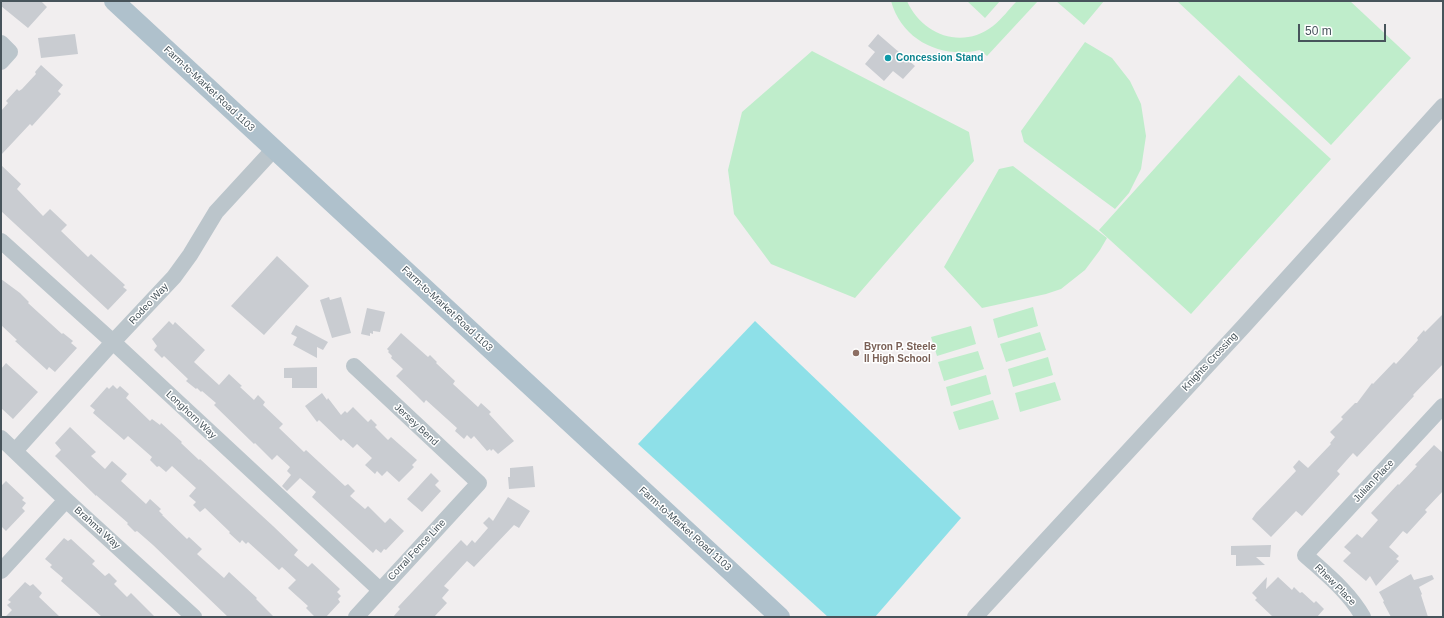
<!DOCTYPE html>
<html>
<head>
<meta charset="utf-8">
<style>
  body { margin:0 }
  #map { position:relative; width:1444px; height:618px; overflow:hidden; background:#f1eeef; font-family:Helvetica,sans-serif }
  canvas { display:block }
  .frame { position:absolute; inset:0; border:2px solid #47545b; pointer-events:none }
  .scale { position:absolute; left:1298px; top:24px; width:88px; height:18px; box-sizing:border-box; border:2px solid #47545b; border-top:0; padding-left:5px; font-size:12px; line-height:14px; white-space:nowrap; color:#47545b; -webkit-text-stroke:3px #fff; paint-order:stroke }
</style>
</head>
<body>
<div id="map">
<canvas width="1444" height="618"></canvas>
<div class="frame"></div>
<div class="scale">50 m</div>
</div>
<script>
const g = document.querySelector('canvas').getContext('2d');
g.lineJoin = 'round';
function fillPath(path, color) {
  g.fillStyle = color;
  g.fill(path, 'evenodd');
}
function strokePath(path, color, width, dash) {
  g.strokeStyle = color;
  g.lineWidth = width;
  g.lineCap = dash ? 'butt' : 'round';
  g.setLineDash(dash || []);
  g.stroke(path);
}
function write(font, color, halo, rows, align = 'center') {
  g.font = font + ' Helvetica,sans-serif';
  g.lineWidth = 3;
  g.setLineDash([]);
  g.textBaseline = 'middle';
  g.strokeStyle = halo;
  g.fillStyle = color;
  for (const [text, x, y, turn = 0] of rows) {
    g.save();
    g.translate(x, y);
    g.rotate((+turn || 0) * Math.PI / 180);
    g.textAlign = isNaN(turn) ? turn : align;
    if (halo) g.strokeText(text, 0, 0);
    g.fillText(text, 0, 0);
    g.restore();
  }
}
const green = new Path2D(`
  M891,1H907C922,35 962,50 993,26C1002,19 1009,9 1017,1H1038L987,56L980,50C942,59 902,41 891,1Z
  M967,1H1000L985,18Z
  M1056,1H1104L1084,25Z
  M1177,1H1350L1411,58L1331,145Z
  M1085,42L1112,58L1130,81L1141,104L1146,136L1141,169L1129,193L1115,209L1024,142L1021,131Z
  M812,51L969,132L974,161L855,298L771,264L734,214L728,170L742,112Z
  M1239,75L1331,159L1191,314L1099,230Z
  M1013,166L1107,238L1100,250L1085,270L1061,289L1046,294L982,308L944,267L999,169Z
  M1033,307L1038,326L998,338L993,319Z
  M971,326L976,344L937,356L931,337Z
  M1040,332L1046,350L1006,362L1000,344Z
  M978,351L984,369L944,381L938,362Z
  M1048,357L1053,375L1013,387L1008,369Z
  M986,375L991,394L951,406L946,387Z
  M1055,382L1061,400L1020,412L1015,393Z
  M993,400L999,419L959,430L953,412Z`);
const water = new Path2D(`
  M755,321L961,518L875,617H828L638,444Z`);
const building = new Path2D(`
  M1,1H41L47,7L28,28L1,6Z
  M75,34L78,54L41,58L38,38Z
  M878,34L915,66L903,79L893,71L884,81L865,64L875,52L868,46Z
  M41,65L63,85L58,91L61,94L32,126L30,124L1,155V111L8,103L6,101L17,89L19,91L22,89L36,74L35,72Z
  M1,165L21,184L17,189L43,216L50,209L67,225L61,231L88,257L91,254L125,285L123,287L127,290L108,310L1,211Z
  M277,256L309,286L264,335L231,306Z
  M1,279L20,293L29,302L28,303L62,334L63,333L73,341L71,343L77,348L55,372L49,367L47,370L15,341L17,340L1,325Z
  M329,297L330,300L341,297L351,333L332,338L320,300Z
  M367,308L385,312L380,332L373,331V334L370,333V336L361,334Z
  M1443,314V364L1413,395L1414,396L1357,457L1353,453L1337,471L1340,474L1302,516L1296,511L1271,537L1252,519L1256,513L1296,471L1293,467L1299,460L1308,468L1331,444L1330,443L1335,437L1330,432L1343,419L1341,417L1355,403H1357L1372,383L1373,384L1394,362L1396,364L1418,340L1417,338L1424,330L1425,332Z
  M169,321L173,325L175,322L205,350L194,362L219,385L229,374L242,386L240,387L254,400L258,395L265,402L263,405L283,424L279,428L304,452L306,450L345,486L348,484L355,491L350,496L365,509L368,506L385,523L390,518L404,531L386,550L384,549L381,553L376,549L373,553L312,497L316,492L300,478L287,491L282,486L291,475L287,471L290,467L277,455L272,460L255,443L254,444L214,405L216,403L202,391L201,392L197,388L196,389L186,381L188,379L164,356L162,358L154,350L157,346L152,339Z
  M296,325L328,342L323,350L317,347V358L293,345L297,337L291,334Z
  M401,333L428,357L430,355L437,362L436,363L455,381L453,384L478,407L481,403L491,412L489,414L514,441L498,454L493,449L491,451L490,449L487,451L474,436L471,439L467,435L464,439L455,431L457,428L426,400L424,403L416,395L396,376L403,369L391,358L392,356L388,352L389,351L387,349Z
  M6,363L38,392L13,419L1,408V369Z
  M317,367V388H292V378H284V368Z
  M113,385L117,389L120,386L129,394L126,398L150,421L152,419L160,425L161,423L182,442L181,443L199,460L200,459L273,526L298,550L294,555L308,567L312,563L340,589L337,592L341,596L338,599L340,602L326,617H315L306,608L308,606L288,588L296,580L282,567L279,570L248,542L246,544L242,540L240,543L229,533L230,532L205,508L200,512L193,505L196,502L189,496L196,488L172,466L166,472L159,466L157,467L150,460L152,457L128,436L124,440L93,413L95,410L90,406L107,387L109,389Z
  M322,393L327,400L328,398L341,415L345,411L347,413L353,407L368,422L371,419L377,425L375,427L388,440L391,437L417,460L412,465L414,467L399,482L387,471L382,476L377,471L375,474L365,465L372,458L357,444L353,448L343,439L341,441L319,420L317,422L305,406Z
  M70,427L96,452L91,456L105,469L112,461L127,474L121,481L146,504L150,499L161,509L159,511L163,515H162L187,539L189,537L202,549L197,554L224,578L229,572L257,598L256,599L274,617H228L153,545L137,531L135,532L127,524L128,523L96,495V496L55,456L61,450L55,443Z
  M1434,445L1443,453V491L1425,510L1427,512L1407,534L1403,531L1389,547L1399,556L1396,559L1399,561L1376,586L1370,576L1366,581L1343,561L1351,553L1344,547L1357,534L1362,538L1378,520L1371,513L1398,484L1399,485L1417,466L1415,465Z
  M533,466L535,487L509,489L508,477H510V468Z
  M431,473L439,481L435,485L441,491L422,512L407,499Z
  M6,481L24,498L22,500L26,503L22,508L25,511L6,531L1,526V486Z
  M508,497L530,511L519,528L514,525L474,567L467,561L444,586L449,590L442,598L447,603L434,617H393L400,609L398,607L461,540L467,546L472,540L475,543L488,528L483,523L489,517L493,521Z
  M64,538L68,541L71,539L95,561L92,564L105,576L109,573L117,581L114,584L127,597L131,593L155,617H102L61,581L63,578L50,567L52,565L45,559Z
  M1271,545L1270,557H1256L1265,565L1236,566V555H1231V546Z
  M1411,574L1414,580L1432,575L1434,579L1419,587L1422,594L1421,595L1428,617H1391L1383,602L1384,601L1379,592Z
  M1267,577L1266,589L1278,577L1292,590L1294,587L1300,593L1302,592L1314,603L1316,601L1324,609L1317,617H1273L1255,600L1257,598L1252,593Z
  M25,582L30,586L33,584L42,593L39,597L60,617H5L12,610L7,605L11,602L8,600Z`);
const minor = new Path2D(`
  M1,43L10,52L1,62
  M1,241L113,342L380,590
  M354,366L479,483L356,617
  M1,438L66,500L194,617
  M15,451L113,342L174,277L190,255L216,212L274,149
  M1,571L66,500
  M975,617L1243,327L1443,106
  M1363,617C1349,592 1326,574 1305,555L1443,406`);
const major = new Path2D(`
  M114,1L780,617`);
const markers = [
  [888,58,4,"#0f9aa8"],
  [856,353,4,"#8d6e63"]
];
const cultureNames = [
  ["Concession Stand",896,58]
];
const streetNames = [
  ["Farm-to-Market Road 1103",209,89,43],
  ["Rodeo Way",149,304,-47],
  ["Farm-to-Market Road 1103",447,309,43],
  ["Knights Crossing",1210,362,-47],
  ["Longhorn Way",191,415,43],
  ["Jersey Bend",416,425,43],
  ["Julian Place",1374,481,-47],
  ["Brahma Way",97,528,42],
  ["Farm-to-Market Road 1103",685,529,42],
  ["Corral Fence Line",417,550,-47],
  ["Rhew Place",1335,585,45]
];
const educationNames = [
  ["Byron P. Steele",864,347],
  ["II High School",864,359]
];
fillPath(green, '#bfedcb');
fillPath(water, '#8ee0e8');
fillPath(building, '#c9ccd1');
strokePath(minor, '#bbc5cb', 16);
strokePath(major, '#afc1cc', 20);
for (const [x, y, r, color] of markers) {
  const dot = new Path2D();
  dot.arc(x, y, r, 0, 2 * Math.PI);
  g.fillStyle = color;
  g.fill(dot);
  strokePath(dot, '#fff', 1.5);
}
write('bold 10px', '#0d838f', '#fff', cultureNames, 'left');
write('10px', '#47545b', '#fff', streetNames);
write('bold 10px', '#785e54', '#fff', educationNames, 'left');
</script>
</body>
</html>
